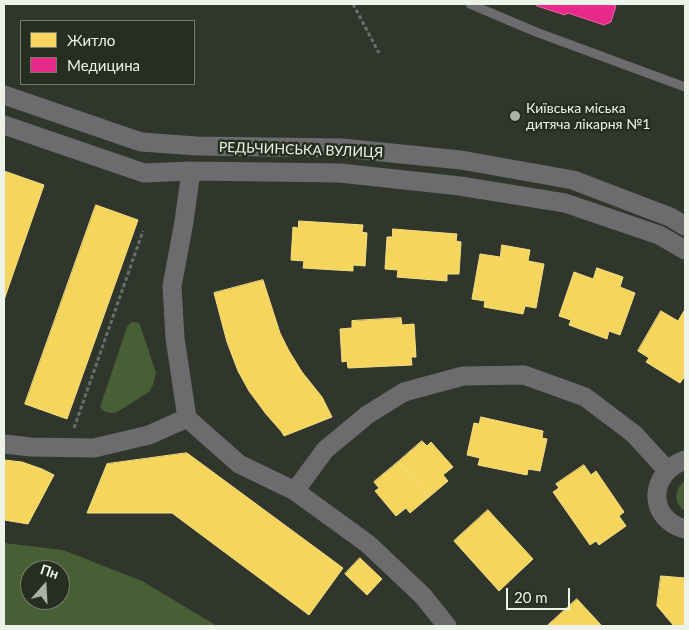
<!DOCTYPE html>
<html>
<head>
<meta charset="utf-8">
<style>
  body { margin:0 }
  #map { position:relative; width:689px; height:630px; overflow:hidden; background:#31362c; font-family:Lato,sans-serif }
  canvas { display:block }
  .frame { position:absolute; inset:0; border:5px solid #edf3e8; pointer-events:none }
  .legend { position:absolute; left:20px; top:20px; width:175px; height:65px; box-sizing:border-box; background:#262f1f; border:1px solid #767d6f; margin:0; padding:6px 9px; list-style:none; font-size:15px; color:#edf3e8 }
  .legend li { display:flex; align-items:center; gap:10px; height:25px }
  .legend b { width:25px; border:1px solid #767d6f }
  .north { position:absolute; left:20px; top:560px; width:50px; height:50px; box-sizing:border-box; background:#262f1f; border:1px solid #767d6f; border-radius:50%; rotate:19deg; font-size:14px; font-weight:700; line-height:20px; text-align:center; color:#edf3e8 }
  .north::after { content:''; display:block; margin:auto; width:18px; height:22px; background:#abb1a6; clip-path:polygon(50% 0,100% 100%,50% 72%,0 100%) }
  .scale { position:absolute; left:506px; top:588px; width:64px; height:22px; box-sizing:border-box; border:2px solid #edf3e8; border-top:0; padding-left:6px; font-size:15px; line-height:18px; white-space:nowrap; color:#edf3e8; -webkit-text-stroke:4px #262f1f; paint-order:stroke }
</style>
</head>
<body>
<div id="map">
<canvas width="689" height="630"></canvas>
<div class="frame"></div>
<ul class="legend">
<li><b style="height:14px;background:#f6d55c"></b>Житло</li>
<li><b style="height:14px;background:#e7298a"></b>Медицина</li>
</ul>
<div class="north">Пн</div>
<div class="scale">20 m</div>
</div>
<script>
const g = document.querySelector('canvas').getContext('2d');
g.lineJoin = 'round';
function fillPath(path, color) {
  g.fillStyle = color;
  g.fill(path, 'evenodd');
}
function strokePath(path, color, width, dash) {
  g.strokeStyle = color;
  g.lineWidth = width;
  g.lineCap = dash ? 'butt' : 'round';
  g.setLineDash(dash || []);
  g.stroke(path);
}
function write(font, color, halo, rows, align = 'center') {
  g.font = font + ' Lato,sans-serif';
  g.lineWidth = 5;
  g.setLineDash([]);
  g.textBaseline = 'middle';
  g.strokeStyle = halo;
  g.fillStyle = color;
  for (const [text, x, y, turn = 0] of rows) {
    g.save();
    g.translate(x, y);
    g.rotate((+turn || 0) * Math.PI / 180);
    g.textAlign = isNaN(turn) ? turn : align;
    if (halo) g.strokeText(text, 0, 0);
    g.fillText(text, 0, 0);
    g.restore();
  }
}
const green = new Path2D(`
  M132,322L139,323L141,328L156,373L153,385L149,392L117,412L110,413L104,411L100,407L127,327Z
  M685,481V511C673,503 674,489 685,481Z
  M4,543L63,550L142,581L217,626H4ZM30,570H60V600H30Z`);
const homes = new Path2D(`
  M4,171L44,185L4,300Z
  M96,205L138,220L67,419L25,404Z
  M299,221L363,225L362,232L367,233L365,266L353,265V271L303,268L304,261L291,260L293,227L298,228Z
  M393,229L457,234L456,241L461,242L459,274H447V281L397,277L398,270L385,269L387,237H392Z
  M502,245L530,250L528,261L544,264L536,308L525,306L523,314L484,307L485,301L472,299L480,254L500,257Z
  M597,268L623,277L620,287L635,293L620,335L609,331L607,339L569,325L571,320L559,316L574,272L593,279Z
  M263,280L280,333L289,351L302,372L322,397L332,417L284,436L281,431L266,414L249,391L238,371L227,342L214,293Z
  M661,311L678,321L684,311L685,312V376L680,383L646,362L649,358L638,351Z
  M401,318L402,325L414,324L416,357H411L412,365L348,368L347,361L342,362L340,329L352,328V321Z
  M481,417L543,431L542,438L547,439L540,471L528,469L527,475L478,465L480,458L467,455L474,423L479,424Z
  M422,441L427,446L431,442L453,467L443,475L448,481L429,497L398,462Z
  M187,453L343,568L309,615L172,513H87L107,464Z
  M4,460L22,462L42,469L54,475L28,524L4,520Z
  M398,462L429,497L410,513L406,508L396,516L375,491L379,488L374,482Z
  M584,465L591,475L596,471L624,512L619,516L626,526L599,545L596,541L590,545L553,492L559,488L556,484Z
  M488,510L533,559L499,591L454,541Z
  M360,558L382,579L367,595L345,574Z
  M661,576L685,578V626H674L657,606Z
  M577,599L602,626H547Z`);
const health = new Path2D(`
  M538,4H613L612,5L616,6L611,22L604,25L568,13L565,15L537,6Z`);
const path = new Path2D(`
  M353,4L379,53
  M74,428L143,231`);
const service = new Path2D(`
  M470,4L536,32L685,87`);
const minor = new Path2D(`
  M4,95L141,142L197,146L342,148L461,160L573,180L670,217L685,226
  M4,125L144,173L191,171L340,173L460,186L565,203L659,235L685,250
  M191,171L184,222L172,286L175,338L187,418L239,464L295,491L368,544L423,596L447,626
  M4,444L31,447L94,448L149,435L187,418
  M685,460C648,473 647,519 685,529
  M295,491L325,450L367,415L404,392L463,376L524,375L585,397L634,434L667,470`);
const markers = [
  [515,116,6,"#abb1a6"]
];
const poiNames = [
  ["Київська міська",526,108],
  ["дитяча лікарня №1",526,124]
];
const streetNames = [
  ["РЕДЬЧИНСЬКА ВУЛИЦЯ",301,150,2]
];
fillPath(green, '#485f36');
fillPath(homes, '#f6d55c');
strokePath(homes, '#f3de86', 1);
fillPath(health, '#e7298a');
strokePath(health, '#e966a6', 1);
strokePath(path, '#6b6d6a', 3, [4, 2.5]);
strokePath(service, '#6c6c6e', 9);
strokePath(minor, '#6c6c6e', 19);
for (const [x, y, r, color] of markers) {
  const dot = new Path2D();
  dot.arc(x, y, r, 0, 2 * Math.PI);
  g.fillStyle = color;
  g.fill(dot);
  strokePath(dot, '#262f1f', 2);
}
write('14px', '#edf3e8', '#262f1f', poiNames, 'left');
write('14px', '#edf3e8', '#262f1f', streetNames);
</script>
</body>
</html>
